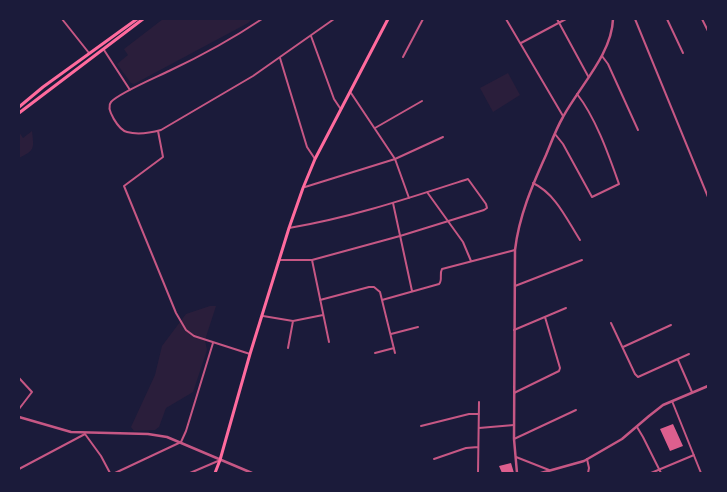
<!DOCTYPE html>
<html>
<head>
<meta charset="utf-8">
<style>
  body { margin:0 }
  #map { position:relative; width:727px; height:492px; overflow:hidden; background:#1b1b3a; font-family:Lora,serif }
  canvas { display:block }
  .frame { position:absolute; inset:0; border:20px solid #1b1b3a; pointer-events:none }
</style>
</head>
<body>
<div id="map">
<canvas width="727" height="492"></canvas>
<div class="frame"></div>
</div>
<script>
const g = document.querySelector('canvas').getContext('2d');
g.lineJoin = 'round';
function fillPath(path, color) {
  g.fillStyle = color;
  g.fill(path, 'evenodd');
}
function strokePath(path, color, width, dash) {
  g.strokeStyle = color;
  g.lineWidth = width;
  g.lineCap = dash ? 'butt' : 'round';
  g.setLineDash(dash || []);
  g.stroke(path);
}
const green = new Path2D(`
  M163,19H252L248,23L134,84L131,83L117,64L128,55L124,49Z
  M508,73L520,95L493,112L480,88Z
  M32,131C34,149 35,150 19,158V132L23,138Z
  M210,306H216L205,340L207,350L193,392L166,408L159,427L155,430L134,431L131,427L155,375L162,346L186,314Z`);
const building = new Path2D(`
  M673,424L683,446L670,451L660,429Z
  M511,463L514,473H502L499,466Z`);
const minor = new Path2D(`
  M25,19H32
  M62,19L89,53
  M262,19C232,39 201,56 169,71C157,77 119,93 111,102C105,109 119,130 127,132C138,135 150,133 161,130L253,76L334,19
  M506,19L563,116
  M557,19L588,76
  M635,19L708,197
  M667,19L683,53
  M702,19L708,31
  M311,36L334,99L340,108
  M521,43L566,19
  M104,50L130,90
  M602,56L608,64L638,130
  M403,57L423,19
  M280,58L307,147L315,159
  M351,93L395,159L409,198
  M375,128L422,101
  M158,131L163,157L124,186L176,313L186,330L194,336L250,354
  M555,134L563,144L592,197L619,184C609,156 596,118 577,94
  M533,183C556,194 567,220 580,240
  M305,187L395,159L443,137
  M427,192L463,242L471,261
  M393,203L412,291
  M279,260H312L400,236L484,210L487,208L486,204L468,179C409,198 350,218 289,228
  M312,260L329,342
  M515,286L582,260
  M320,300L369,287H374L380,292L395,353
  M382,300L439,284C443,280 439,274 442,269L515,250
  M263,316L293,321L323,315
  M611,323L635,374L638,377L689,354
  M514,330L566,308
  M391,334L418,327
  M623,347L671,325
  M288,348L293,321
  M375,353L394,348
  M678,360L692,392
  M19,378L32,392L19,409
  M514,393L559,371L560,368L545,317
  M672,401L701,473
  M421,426L469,414H479
  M637,427L643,437L661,473
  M479,428L514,425
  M514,439L576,410
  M516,457L549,470
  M434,459L466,448L478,447
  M587,459L589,468L588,473
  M19,469L85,434L101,456L110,473
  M115,473L181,442L186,431L213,343
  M190,473L218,461
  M478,473L479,402
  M651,473L694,455`);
const tertiary = new Path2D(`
  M19,417L71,432L148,434L167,437L252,473
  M517,473L514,439L515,250C519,216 532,186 546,155C551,143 556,129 563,117C579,87 612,54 613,19
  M541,473L584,461L622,439L649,416L663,405L708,386`);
const secondary = new Path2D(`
  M19,107L43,87L137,19
  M19,113L143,19
  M215,473L220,460L250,354L289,228L303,188L315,159L388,19`);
fillPath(green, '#2a1e3b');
fillPath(building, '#dd5f8e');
strokePath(minor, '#c65784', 2);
strokePath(tertiary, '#c65784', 2.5);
strokePath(secondary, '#ff6b9d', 3);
</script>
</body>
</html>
